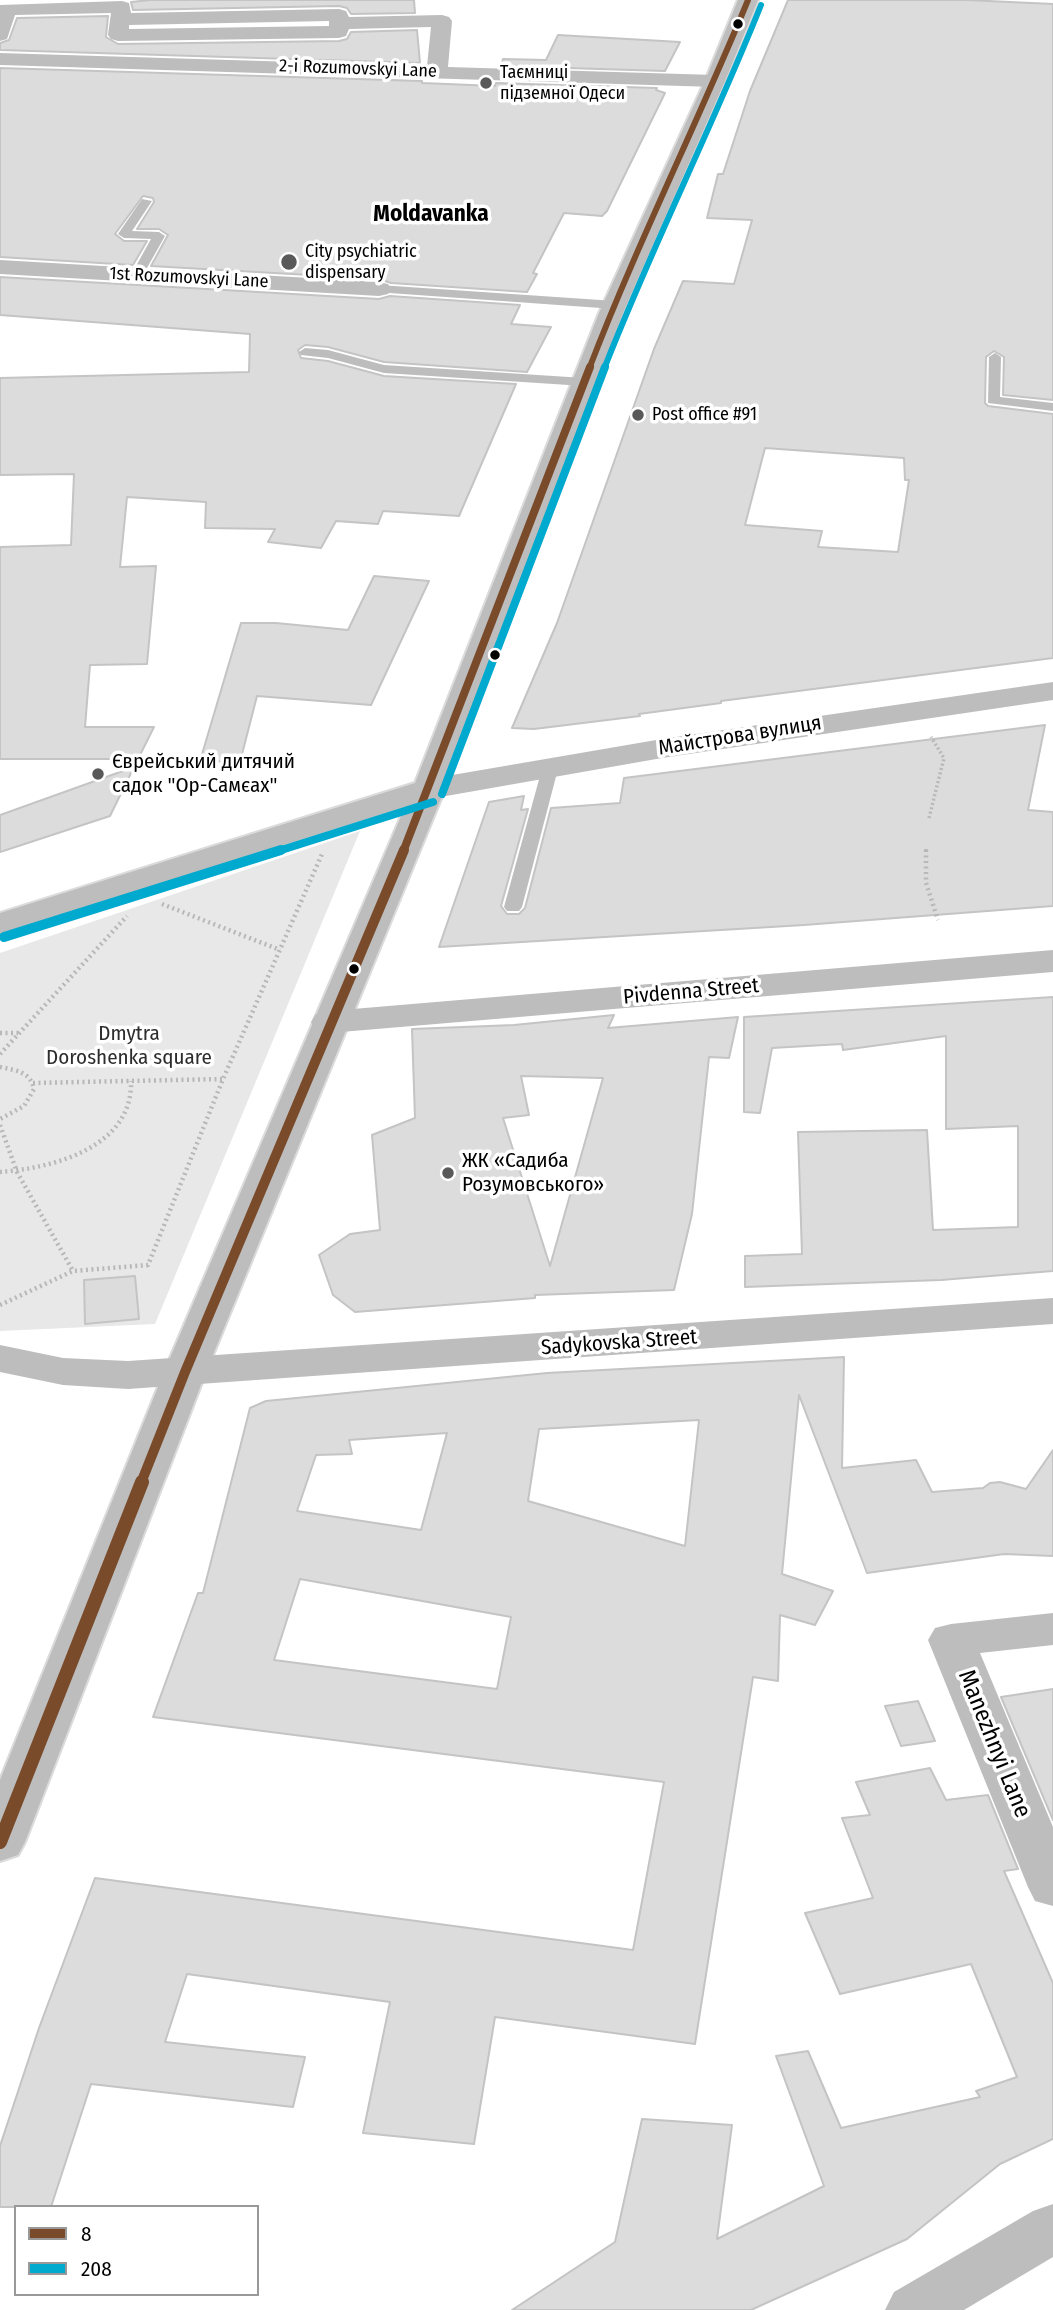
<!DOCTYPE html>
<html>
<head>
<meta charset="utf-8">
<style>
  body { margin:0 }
  #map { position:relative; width:1053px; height:2310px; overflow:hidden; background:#fff; font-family:"Fira Sans Condensed",sans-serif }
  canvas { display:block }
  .legend { position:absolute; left:14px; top:2205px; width:245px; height:91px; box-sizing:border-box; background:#fff; border:2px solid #999; margin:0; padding:9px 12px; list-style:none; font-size:21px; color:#000 }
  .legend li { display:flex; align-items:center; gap:14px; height:35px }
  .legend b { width:35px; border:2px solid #999 }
</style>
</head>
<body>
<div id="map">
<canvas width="1053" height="2310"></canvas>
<ul class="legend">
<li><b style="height:9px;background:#7a4b2a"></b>8</li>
<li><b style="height:9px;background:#00a9ce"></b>208</li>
</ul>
</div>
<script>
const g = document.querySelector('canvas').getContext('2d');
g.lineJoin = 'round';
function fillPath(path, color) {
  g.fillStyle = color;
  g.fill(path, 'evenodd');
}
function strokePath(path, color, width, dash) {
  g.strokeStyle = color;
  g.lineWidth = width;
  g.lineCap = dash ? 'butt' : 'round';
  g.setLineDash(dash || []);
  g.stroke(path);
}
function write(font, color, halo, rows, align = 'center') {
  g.font = font + ' "Fira Sans Condensed",sans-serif';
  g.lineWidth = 7;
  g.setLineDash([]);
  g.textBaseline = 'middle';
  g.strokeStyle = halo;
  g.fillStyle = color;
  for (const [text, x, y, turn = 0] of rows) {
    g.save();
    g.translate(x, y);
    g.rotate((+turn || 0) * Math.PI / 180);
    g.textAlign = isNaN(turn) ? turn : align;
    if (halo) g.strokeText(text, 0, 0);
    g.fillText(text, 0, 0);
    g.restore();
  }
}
const green = new Path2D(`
  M360,831L155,1324L0,1331V953Z`);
const building = new Path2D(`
  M150,0H414L415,13L351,14L347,8L339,6L133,10L131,2Z
  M788,0H967L1053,4V400L1003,395L1004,357L994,351L986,357L985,403L988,406L1053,414V658L721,701V703L639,714L640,716L534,729L512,728L557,623L654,349L683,281L734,284L752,220L707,218L718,174H723L750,91ZM765,448L904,458L905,480H909L898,552L818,547L822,531L745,525Z
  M108,16L106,37L118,44L339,41L347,39L351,32L417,30L420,63L0,50V43L9,40L17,18Z
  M558,35L680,42L665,71L501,66L503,59L546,60Z
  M0,68L422,81V83L495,86L496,83L657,88L656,90L665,93L607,211L602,216L564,213L533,273L537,274L527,292L391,283L379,279L151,266L168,235L159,229H137L154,202L153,198L143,196L115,234L124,241H147L133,265L0,257Z
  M0,277L379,299L390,296L520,305L511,324L551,327L527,372L384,362L328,347L305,345L298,350L301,358L328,361L384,376L516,384L459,516L383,511L378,524L336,521L321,548L268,542L275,529L205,528L206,502L127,497L120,567L156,566L147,664L90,665L85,727H154L139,757L141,759H0V547L71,545L74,474L0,475V378L249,372L250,334L0,315Z
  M374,576L429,581L371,705L257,696L240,762L200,761L241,623H276L348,630Z
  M1045,725L1028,810L1053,812V906L804,925L439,947L489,802L524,796L521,810L528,809L501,906L507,914H519L525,908L551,808L620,803L624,778Z
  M134,767L110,816L0,852V815Z
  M1053,997V1271L941,1280L745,1287V1256L802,1254L798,1132L927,1130L933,1230L1018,1227V1126L946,1129V1036L843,1050L842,1044L772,1048L760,1113L744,1112V1017Z
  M614,1015L608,1028L738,1017L729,1058L709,1057L692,1214L674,1290L535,1295V1298L355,1312L333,1295L319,1255L350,1234L380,1230L372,1135L415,1118L412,1029L514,1025ZM521,1076L603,1078L550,1266L503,1118L529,1115Z
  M135,1276L139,1319L85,1324L84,1280Z
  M844,1357L842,1468L916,1460L932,1492L983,1488L990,1483L1000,1482L1026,1489L1053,1450V1556L1004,1554L867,1573L799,1395L782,1574L833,1591L815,1625L780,1615L778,1681L753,1677L695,2044L495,2017L474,2144L363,2133L390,2002L187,1974L165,2042L305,2057L293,2107L91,2084L51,2207H0V2146L39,2028L95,1878L633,1950L664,1782L153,1717L198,1593H203L250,1408L266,1401L547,1373ZM699,1420L685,1546L528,1501L539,1429ZM447,1433L421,1530L297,1511L316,1455L352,1454L349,1440ZM300,1579L511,1617L497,1689L274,1660Z
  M1053,1689V1820L1001,1697Z
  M918,1701L935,1741L901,1746L885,1706Z
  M930,1768L946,1800L988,1795L1018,1869L1004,1871L1053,1983V2139L1000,2164L907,2239L751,2310H512L615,2242L642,2119L732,2125L717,2239L824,2186L776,2056L808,2051L841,2128L980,2097L976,2091L1017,2077L971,1964L840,1994L805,1913L873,1898L842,1818L870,1815L856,1782Z`);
const pathFar1 = new Path2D(`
  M929,818L944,758L931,737
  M926,849V852`);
const path = new Path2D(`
  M926,850V883L938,920
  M162,904L280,950
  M0,1033H18
  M0,1054L127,916
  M0,1067C15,1070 31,1072 34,1089L24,1106L0,1119
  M33,1083L223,1079
  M0,1125L17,1172L73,1271
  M0,1172C54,1168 133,1147 131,1081
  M0,1305L73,1271L148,1265L223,1079L322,854`);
const service = new Path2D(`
  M142,199L152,201L132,231L159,232L165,236L143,275L137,279L131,275L151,239L124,238L118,234Z
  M379,285L615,301L621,305L615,309L375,292V286Z
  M305,348L328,350L384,365L584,378L590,382L584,386L384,373L328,358L301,355L299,352Z
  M995,353L1001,357L1000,397L1053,403V411L988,403L989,357Z
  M551,760L559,765L522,907L519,911H507L504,907L543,765Z`);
const minor = new Path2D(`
  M122,1L129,3L131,13L339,9L346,11L349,17L442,15L449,17L452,21L448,67L715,75L722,77L725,81L722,85L715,87L0,65V53L427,66L431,27L349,29L346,36L339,38L118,41L111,39L108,35L111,13L15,15L7,39L0,41V5ZM329,21V26L129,29V25Z
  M0,260L379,282L388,284L391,289L388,294L379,296L0,274Z
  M1053,682V700L662,758L429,799L418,796L413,789L418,782L429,779L662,739Z
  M1053,950V972L329,1033L316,1030L311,1022L316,1014L329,1011Z
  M1053,1298V1324L128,1389L63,1385L0,1372V1345L63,1358L128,1361Z
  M1053,1613V1645L980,1653L1053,1827V1906L1035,1901L1028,1887L928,1640L935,1628L951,1624Z
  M1053,2204V2257L964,2310H885L894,2292L1033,2211Z`);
const primary = new Path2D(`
  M738,0H758L725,81L623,313L445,789L206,1372L25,1842L18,1855L0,1861V1780L164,1372L405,807L0,934V913L415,783L599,313L705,81Z`);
const bus1Far3 = new Path2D(`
  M589,369C637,244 697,124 748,0`);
const bus1Far2 = new Path2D(`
  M403,852L590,367`);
const bus1Far1 = new Path2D(`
  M141,1483L185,1372L404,850`);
const bus1 = new Path2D(`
  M0,1842L142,1482`);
const bus2Far2 = new Path2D(`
  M604,369C652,246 712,128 761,5`);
const bus2Far1 = new Path2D(`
  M442,794L605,367
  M275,852L433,802`);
const bus2 = new Path2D(`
  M4,937L281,850`);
const markers = [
  [738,24,6,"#000"],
  [486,83,7,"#595959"],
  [289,262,9,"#595959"],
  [638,415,7,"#595959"],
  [495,655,6,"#000"],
  [98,774,7,"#595959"],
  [354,969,6,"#000"],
  [448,1173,7,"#595959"]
];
const farStreetnames = [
  ["2-i Rozumovskyi Lane",358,69,2],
  ["1st Rozumovskyi Lane",189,278,3]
];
const farPoinames = [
  ["Таємниці",500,73],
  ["підземної Одеси",500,94],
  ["City psychiatric",305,252],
  ["dispensary",305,273],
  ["Post office #91",652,415]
];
const streetNames = [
  ["Майстрова вулиця",740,736,-9],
  ["Pivdenna Street",691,992,-5],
  ["Sadykovska Street",619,1343,-4]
];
const poiNames = [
  ["Єврейський дитячий",112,762],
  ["садок \"Ор-Самєах\"",112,786],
  ["ЖК «Садиба",462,1161],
  ["Розумовського»",462,1185]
];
const parkNames = [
  ["Dmytra",129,1034],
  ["Doroshenka square",129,1058]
];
const farDistrictnames = [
  ["Moldavanka",431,215]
];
const nearStreetnames = [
  ["Manezhnyi Lane",994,1744,68]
];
fillPath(green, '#e8e8e8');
fillPath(building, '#dcdcdc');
strokePath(building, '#c4c4c4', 2);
strokePath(primary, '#dbdbdb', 4);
strokePath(pathFar1, '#b8b8b8', 3.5, [2, 2.5]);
strokePath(path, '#b8b8b8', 4.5, [2, 3.5]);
fillPath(service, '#bdbdbd');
fillPath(minor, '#bdbdbd');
fillPath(primary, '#bdbdbd');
strokePath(bus1Far3, '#7a4b2a', 6);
strokePath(bus1Far2, '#7a4b2a', 8);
strokePath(bus1Far1, '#7a4b2a', 10);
strokePath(bus1, '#7a4b2a', 14);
strokePath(bus2Far2, '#00a9ce', 6);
strokePath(bus2Far1, '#00a9ce', 8);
strokePath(bus2, '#00a9ce', 10);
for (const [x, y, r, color] of markers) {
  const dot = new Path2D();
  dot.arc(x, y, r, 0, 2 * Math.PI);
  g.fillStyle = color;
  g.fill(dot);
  strokePath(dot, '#fff', 2.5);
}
write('18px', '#000', '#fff', farStreetnames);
write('18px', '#000', '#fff', farPoinames, 'left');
write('21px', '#000', '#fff', streetNames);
write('21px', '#000', '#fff', poiNames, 'left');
write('21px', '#2d2d2d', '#fff', parkNames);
write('bold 23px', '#000', '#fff', farDistrictnames);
write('24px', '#000', '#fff', nearStreetnames);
</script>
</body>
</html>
